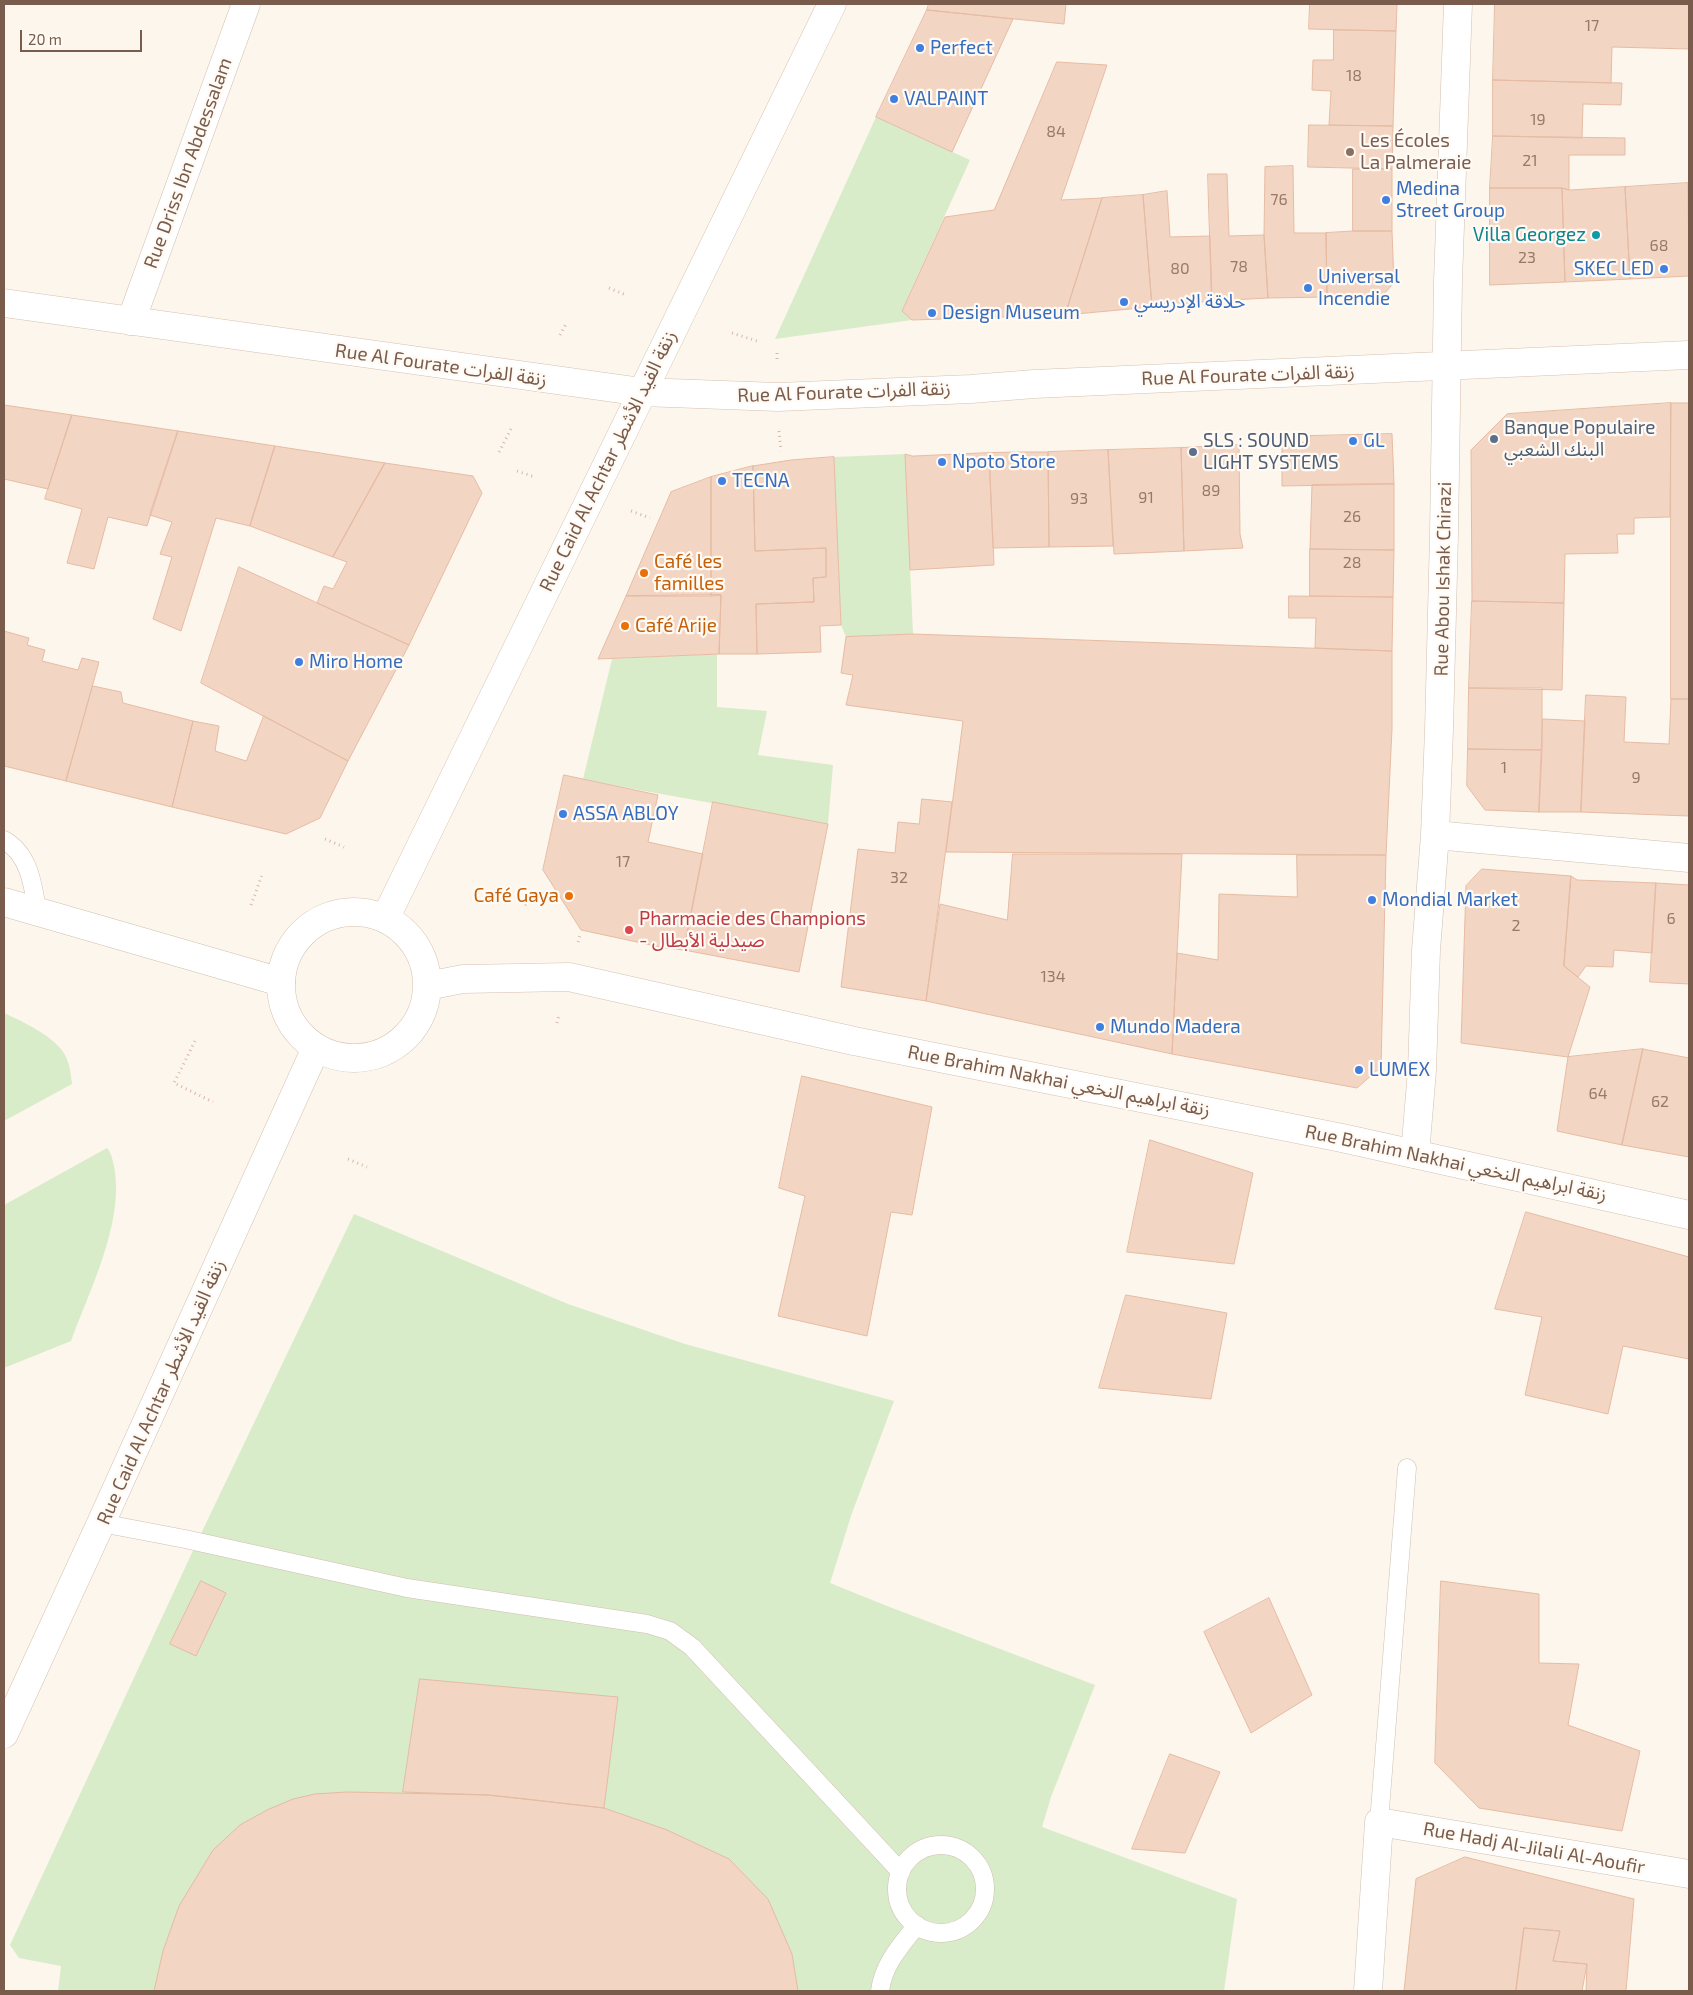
<!DOCTYPE html>
<html>
<head>
<meta charset="utf-8">
<style>
  body { margin:0 }
  #map { position:relative; width:1693px; height:1995px; overflow:hidden; background:#fdf6ec; font-family:"Exo 2",sans-serif }
  canvas { display:block }
  .frame { position:absolute; inset:0; border:5px solid #7a5c4d; pointer-events:none }
  .scale { position:absolute; left:20px; top:30px; width:122px; height:22px; box-sizing:border-box; border:2px solid #7a5c4d; border-top:0; padding-left:6px; font-size:15px; line-height:18px; white-space:nowrap; color:#7a5c4d; -webkit-text-stroke:4px #fffaf3; paint-order:stroke }
</style>
</head>
<body>
<div id="map">
<canvas width="1693" height="1995"></canvas>
<div class="frame"></div>
<div class="scale">20 m</div>
</div>
<script>
const g = document.querySelector('canvas').getContext('2d');
g.lineJoin = 'round';
function fillPath(path, color) {
  g.fillStyle = color;
  g.fill(path, 'evenodd');
}
function strokePath(path, color, width, dash) {
  g.strokeStyle = color;
  g.lineWidth = width;
  g.lineCap = dash ? 'butt' : 'round';
  g.setLineDash(dash || []);
  g.stroke(path);
}
function write(font, color, halo, rows, align = 'center') {
  g.font = font + ' "Exo 2","Noto Sans Arabic",sans-serif';
  g.lineWidth = 4.5;
  g.setLineDash([]);
  g.textBaseline = 'middle';
  g.strokeStyle = halo;
  g.fillStyle = color;
  for (const [text, x, y, turn = 0] of rows) {
    g.save();
    g.translate(x, y);
    g.rotate((+turn || 0) * Math.PI / 180);
    g.textAlign = isNaN(turn) ? turn : align;
    if (halo) g.strokeText(text, 0, 0);
    g.fillText(text, 0, 0);
    g.restore();
  }
}
const green = new Path2D(`
  M876,117L970,160L902,310L912,320L775,339Z
  M905,454L913,634L846,637L841,625L834,457Z
  M717,654V707L767,711L758,755L833,765L828,824C747,808 665,796 583,779L612,659Z
  M4,1013C22,1021 58,1038 66,1057C70,1065 71,1076 72,1084L4,1121Z
  M107,1148C112,1154 112,1159 114,1166C125,1221 90,1289 71,1341L4,1368V1205Z
  M354,1214L568,1304L685,1344L894,1401L852,1513L830,1583L887,1606L1095,1685L1051,1797L1042,1827L1237,1899L1224,1991H58L61,1966L19,1958L10,1945L197,1542Z`);
const building = new Path2D(`
  M929,4H1066L1064,24L927,10Z
  M1310,4H1397L1396,31L1309,29Z
  M1495,4H1689V49L1612,47L1611,83L1493,80Z
  M927,10L1013,19L952,152L876,117Z
  M1334,30L1396,31L1393,126L1329,125L1331,91L1312,90L1313,60H1333Z
  M1057,62L1107,65L1061,200L1102,198L1065,315L912,320L902,311L945,217L994,210Z
  M1493,80L1622,83L1621,105L1583,104L1582,138L1493,136Z
  M1309,125L1393,126L1392,169L1308,167Z
  M1493,136L1625,138V155H1569V190L1562,188H1490Z
  M1293,166L1294,233H1326L1327,297L1268,298L1264,235L1265,167Z
  M1353,169H1392V231H1353Z
  M1208,174H1227L1229,236L1264,235L1268,298L1212,301Z
  M1688,183L1689,276L1630,279L1625,187Z
  M1625,187L1630,279L1565,282L1562,188L1569,190Z
  M1490,188H1562L1565,282L1490,285Z
  M1167,191L1170,237L1210,236L1212,301L1152,307L1143,195Z
  M1143,195L1152,307L1065,315L1102,198Z
  M1353,231H1392L1394,283L1382,296L1327,297L1326,233Z
  M1671,403L1670,517L1634,518V534H1617L1618,553L1565,554L1564,603L1472,601L1471,450L1507,414Z
  M1671,403H1689V699H1671Z
  M4,405L72,415L48,489L4,479Z
  M72,415L178,431L147,526L108,517L94,569L67,563L82,509L45,499Z
  M178,431L275,446L250,526L216,518L181,631L153,619L172,557L160,554L172,522L150,515Z
  M1392,434L1394,484L1282,486V443L1310,442V436Z
  M1239,445L1240,534L1243,548L1184,551L1181,448Z
  M275,446L385,463L333,557L250,526Z
  M1181,448L1184,551L1114,554L1108,450Z
  M1108,450L1113,546L1049,547L1048,452Z
  M1021,452H1048L1049,547L993,548L989,453Z
  M989,453L994,565L910,570L905,454L912,456Z
  M834,457L841,625L820,626L821,652L757,654L756,604L814,602L813,578L826,577V548L755,551L753,466L791,460Z
  M385,463L473,476L482,493L409,645L317,603L324,586L333,589L347,562L333,557Z
  M753,466L755,551L826,548V577L813,578L814,602L756,604L757,654H719L721,595L711,596V477Z
  M711,477V596H626L671,492Z
  M1394,484V550L1310,549L1312,485Z
  M1310,549L1394,550L1393,597L1310,596Z
  M239,567L409,645L348,761L201,683Z
  M721,595L719,654L598,659L626,596Z
  M1289,596L1393,597L1392,651L1315,648L1316,618H1289Z
  M1472,601L1564,603L1562,690L1469,688Z
  M4,631L29,638L27,645L45,650L42,661L78,670L82,658L99,662L66,781L4,766Z
  M913,634L1392,651V729L1386,855L946,852L963,721L846,705L853,675L841,673L846,637Z
  M93,686L121,692L123,703L193,721L172,807L66,781Z
  M1469,688H1542V750L1468,749Z
  M1586,695L1626,697L1624,742L1669,744L1671,699H1689V816L1581,812Z
  M264,716L348,761L320,818L286,834L172,807L193,721L219,726L215,751L246,761Z
  M1543,719L1585,721L1581,812H1539Z
  M1468,749L1542,750L1539,812L1485,810L1467,786Z
  M564,775L658,795L648,842L703,854L684,950L665,948L581,930L543,870Z
  M922,799L952,802L926,1001L841,987L858,849L895,853L898,822L919,824Z
  M713,802L828,824L799,972L684,950Z
  M1013,854H1182L1172,1054L926,1001L940,904L1007,920Z
  M1297,855H1386L1381,1067L1357,1088L1172,1054L1177,953L1218,960L1219,894L1297,897Z
  M1482,869L1571,876L1564,966L1590,987L1568,1057L1461,1043L1466,886Z
  M1571,876L1577,880L1656,883L1652,953L1614,950L1613,967L1586,966L1578,977L1564,966Z
  M1656,883L1689,885V984L1650,982Z
  M1643,1049L1622,1145L1557,1131L1568,1057Z
  M1643,1049L1689,1058V1157L1622,1145Z
  M802,1076L932,1107L912,1215L891,1212L867,1336L778,1316L805,1196L779,1188Z
  M1150,1140L1253,1173L1234,1264L1127,1252Z
  M1526,1212L1689,1257V1359L1623,1346L1608,1414L1525,1395L1542,1317L1495,1309Z
  M1126,1295L1227,1313L1211,1399L1099,1388Z
  M201,1581L226,1593L196,1656L170,1644Z
  M1441,1581L1539,1594V1663L1579,1664L1568,1725L1640,1751L1622,1831L1479,1808L1435,1763Z
  M1269,1598L1312,1695L1251,1733L1204,1632Z
  M420,1679L618,1697L604,1808L488,1795L403,1792Z
  M1170,1754L1220,1772L1185,1853L1132,1849Z
  M348,1792L488,1795L526,1799L604,1808L667,1830L729,1859L768,1899L792,1954L798,1991H154L163,1951L179,1906L213,1850L240,1825L267,1810L293,1799L315,1794Z
  M1465,1857L1634,1899L1626,1991H1586L1587,1964L1553,1961L1560,1931L1524,1928L1516,1991H1404L1416,1879Z
  M1524,1928L1560,1931L1553,1961L1587,1964L1582,1991H1516Z`);
const path = new Path2D(`
  M609,288L626,295
  M732,333L757,341
  M560,335L567,322
  M777,353V361
  M779,431L781,451
  M499,452L511,429
  M517,471L535,477
  M631,511L650,518
  M325,839L344,847
  M251,905L262,875
  M525,905L536,897
  M578,942L580,935
  M557,1023L559,1015
  M195,1041L174,1083L213,1102
  M348,1159L367,1167`);
const lane = new Path2D(`
  M4,840C29,854 33,884 37,910
  M101,1523L185,1539L407,1588L647,1624L670,1631L692,1647L901,1872
  M1379,1822L1407,1468
  M897 1889a44 44 0 1 1 88 0a44 44 0 1 1-88 0Z
  M880,1991C883,1965 901,1945 917,1925`);
const street = new Path2D(`
  M131,321L246,4
  M1435,835L1689,858
  M4,902L281,982
  M1415,1154L1422,1071L1426,950L1435,835L1439,730L1444,534L1448,281L1458,4
  M1368,1991L1379,1822L1689,1874`);
const secondary = new Path2D(`
  M4,303L642,392L778,397L971,389L1034,384L1689,355
  M281 985a73 73 0 1 1 146 0a73 73 0 1 1-146 0Z
  M385,919L832,4
  M427,986L463,979L569,977L854,1041L1342,1138L1689,1215
  M4,1734L101,1523L316,1048`);
const markers = [
  [920,48,5,"#3f7fe0"],
  [894,99,5,"#3f7fe0"],
  [1350,152,5,"#8d6e63"],
  [1386,200,5,"#3f7fe0"],
  [1596,235,5,"#0f9aa8"],
  [1664,269,5,"#3f7fe0"],
  [1308,288,5,"#3f7fe0"],
  [1124,302,5,"#3f7fe0"],
  [932,313,5,"#3f7fe0"],
  [1494,439,5,"#5c6f8a"],
  [1353,441,5,"#3f7fe0"],
  [1193,452,5,"#5c6f8a"],
  [942,462,5,"#3f7fe0"],
  [722,481,5,"#3f7fe0"],
  [644,573,5,"#e8710a"],
  [625,626,5,"#e8710a"],
  [299,662,5,"#3f7fe0"],
  [563,814,5,"#3f7fe0"],
  [569,896,5,"#e8710a"],
  [1372,900,5,"#3f7fe0"],
  [629,930,5,"#e0444e"],
  [1100,1027,5,"#3f7fe0"],
  [1359,1070,5,"#3f7fe0"]
];
const numberNames = [
  ["17",1592,26],
  ["18",1354,76],
  ["19",1538,120],
  ["84",1056,132],
  ["21",1530,161],
  ["76",1279,200],
  ["68",1659,246],
  ["23",1527,258],
  ["78",1239,267],
  ["80",1180,269],
  ["89",1211,491],
  ["91",1146,498],
  ["93",1079,499],
  ["26",1352,517],
  ["28",1352,563],
  ["1",1504,768],
  ["9",1636,778],
  ["17",623,862],
  ["32",899,878],
  ["6",1671,919],
  ["2",1516,926],
  ["134",1053,977],
  ["64",1598,1094],
  ["62",1660,1102]
];
const shopNames = [
  ["Perfect",930,48],
  ["VALPAINT",904,99],
  ["Medina",1396,189],
  ["Street Group",1396,211],
  ["SKEC LED",1654,269,"right"],
  ["Universal",1318,277],
  ["Incendie",1318,299],
  ["حلاقة الإدريسي",1134,302],
  ["Design Museum",942,313],
  ["GL",1363,441],
  ["Npoto Store",952,462],
  ["TECNA",732,481],
  ["Miro Home",309,662],
  ["ASSA ABLOY",573,814],
  ["Mondial Market",1382,900],
  ["Mundo Madera",1110,1027],
  ["LUMEX",1369,1070]
];
const educationNames = [
  ["Les Écoles",1360,141],
  ["La Palmeraie",1360,163]
];
const streetNames = [
  ["Rue Driss Ibn Abdessalam",188,163,-70],
  ["Rue Al Fourate زنقة الفرات",441,365,8],
  ["Rue Al Fourate زنقة الفرات",1248,375,-2],
  ["Rue Al Fourate زنقة الفرات",844,392,-2],
  ["Rue Caid Al Achtar زنقة القيد الأشطر",608,461,-64],
  ["Rue Abou Ishak Chirazi",1443,579,-89],
  ["Rue Brahim Nakhai زنقة ابراهيم النخعي",1059,1081,11],
  ["Rue Brahim Nakhai زنقة ابراهيم النخعي",1456,1163,12],
  ["Rue Caid Al Achtar زنقة القيد الأشطر",161,1392,-66],
  ["Rue Hadj Al-Jilali Al-Aoufir",1534,1848,10]
];
const cultureNames = [
  ["Villa Georgez",1586,235]
];
const serviceNames = [
  ["Banque Populaire",1504,428],
  ["البنك الشعبي",1504,450],
  ["SLS : SOUND",1203,441],
  ["LIGHT SYSTEMS",1203,463]
];
const foodNames = [
  ["Café les",654,562],
  ["familles",654,584],
  ["Café Arije",635,626],
  ["Café Gaya",559,896,"right"]
];
const healthNames = [
  ["Pharmacie des Champions",639,919],
  ["- صيدلية الأبطال",639,941]
];
fillPath(green, '#d8ecc9');
fillPath(building, '#f3d5c3');
strokePath(building, '#e6bba3', 1);
strokePath(lane, '#d1beb0', 19);
strokePath(street, '#d1beb0', 29);
strokePath(secondary, '#d6c0b0', 29);
strokePath(path, '#d9b8a5', 3, [1, 4]);
strokePath(lane, '#fff', 18);
strokePath(street, '#fff', 28);
strokePath(secondary, '#fff', 28);
for (const [x, y, r, color] of markers) {
  const dot = new Path2D();
  dot.arc(x, y, r, 0, 2 * Math.PI);
  g.fillStyle = color;
  g.fill(dot);
  strokePath(dot, '#fffaf3', 2);
}
write('16px', '#987a6a', null, numberNames);
write('19px', '#366cbe', '#fffaf3', shopNames, 'left');
write('19px', '#785e54', '#fffaf3', educationNames, 'left');
write('19px', '#7a5c4d', '#fffaf3', streetNames);
write('19px', '#0d838f', '#fffaf3', cultureNames, 'right');
write('19px', '#4e5e75', '#fffaf3', serviceNames, 'left');
write('19px', '#c56008', '#fffaf3', foodNames, 'left');
write('19px', '#be3a42', '#fffaf3', healthNames, 'left');
</script>
</body>
</html>
